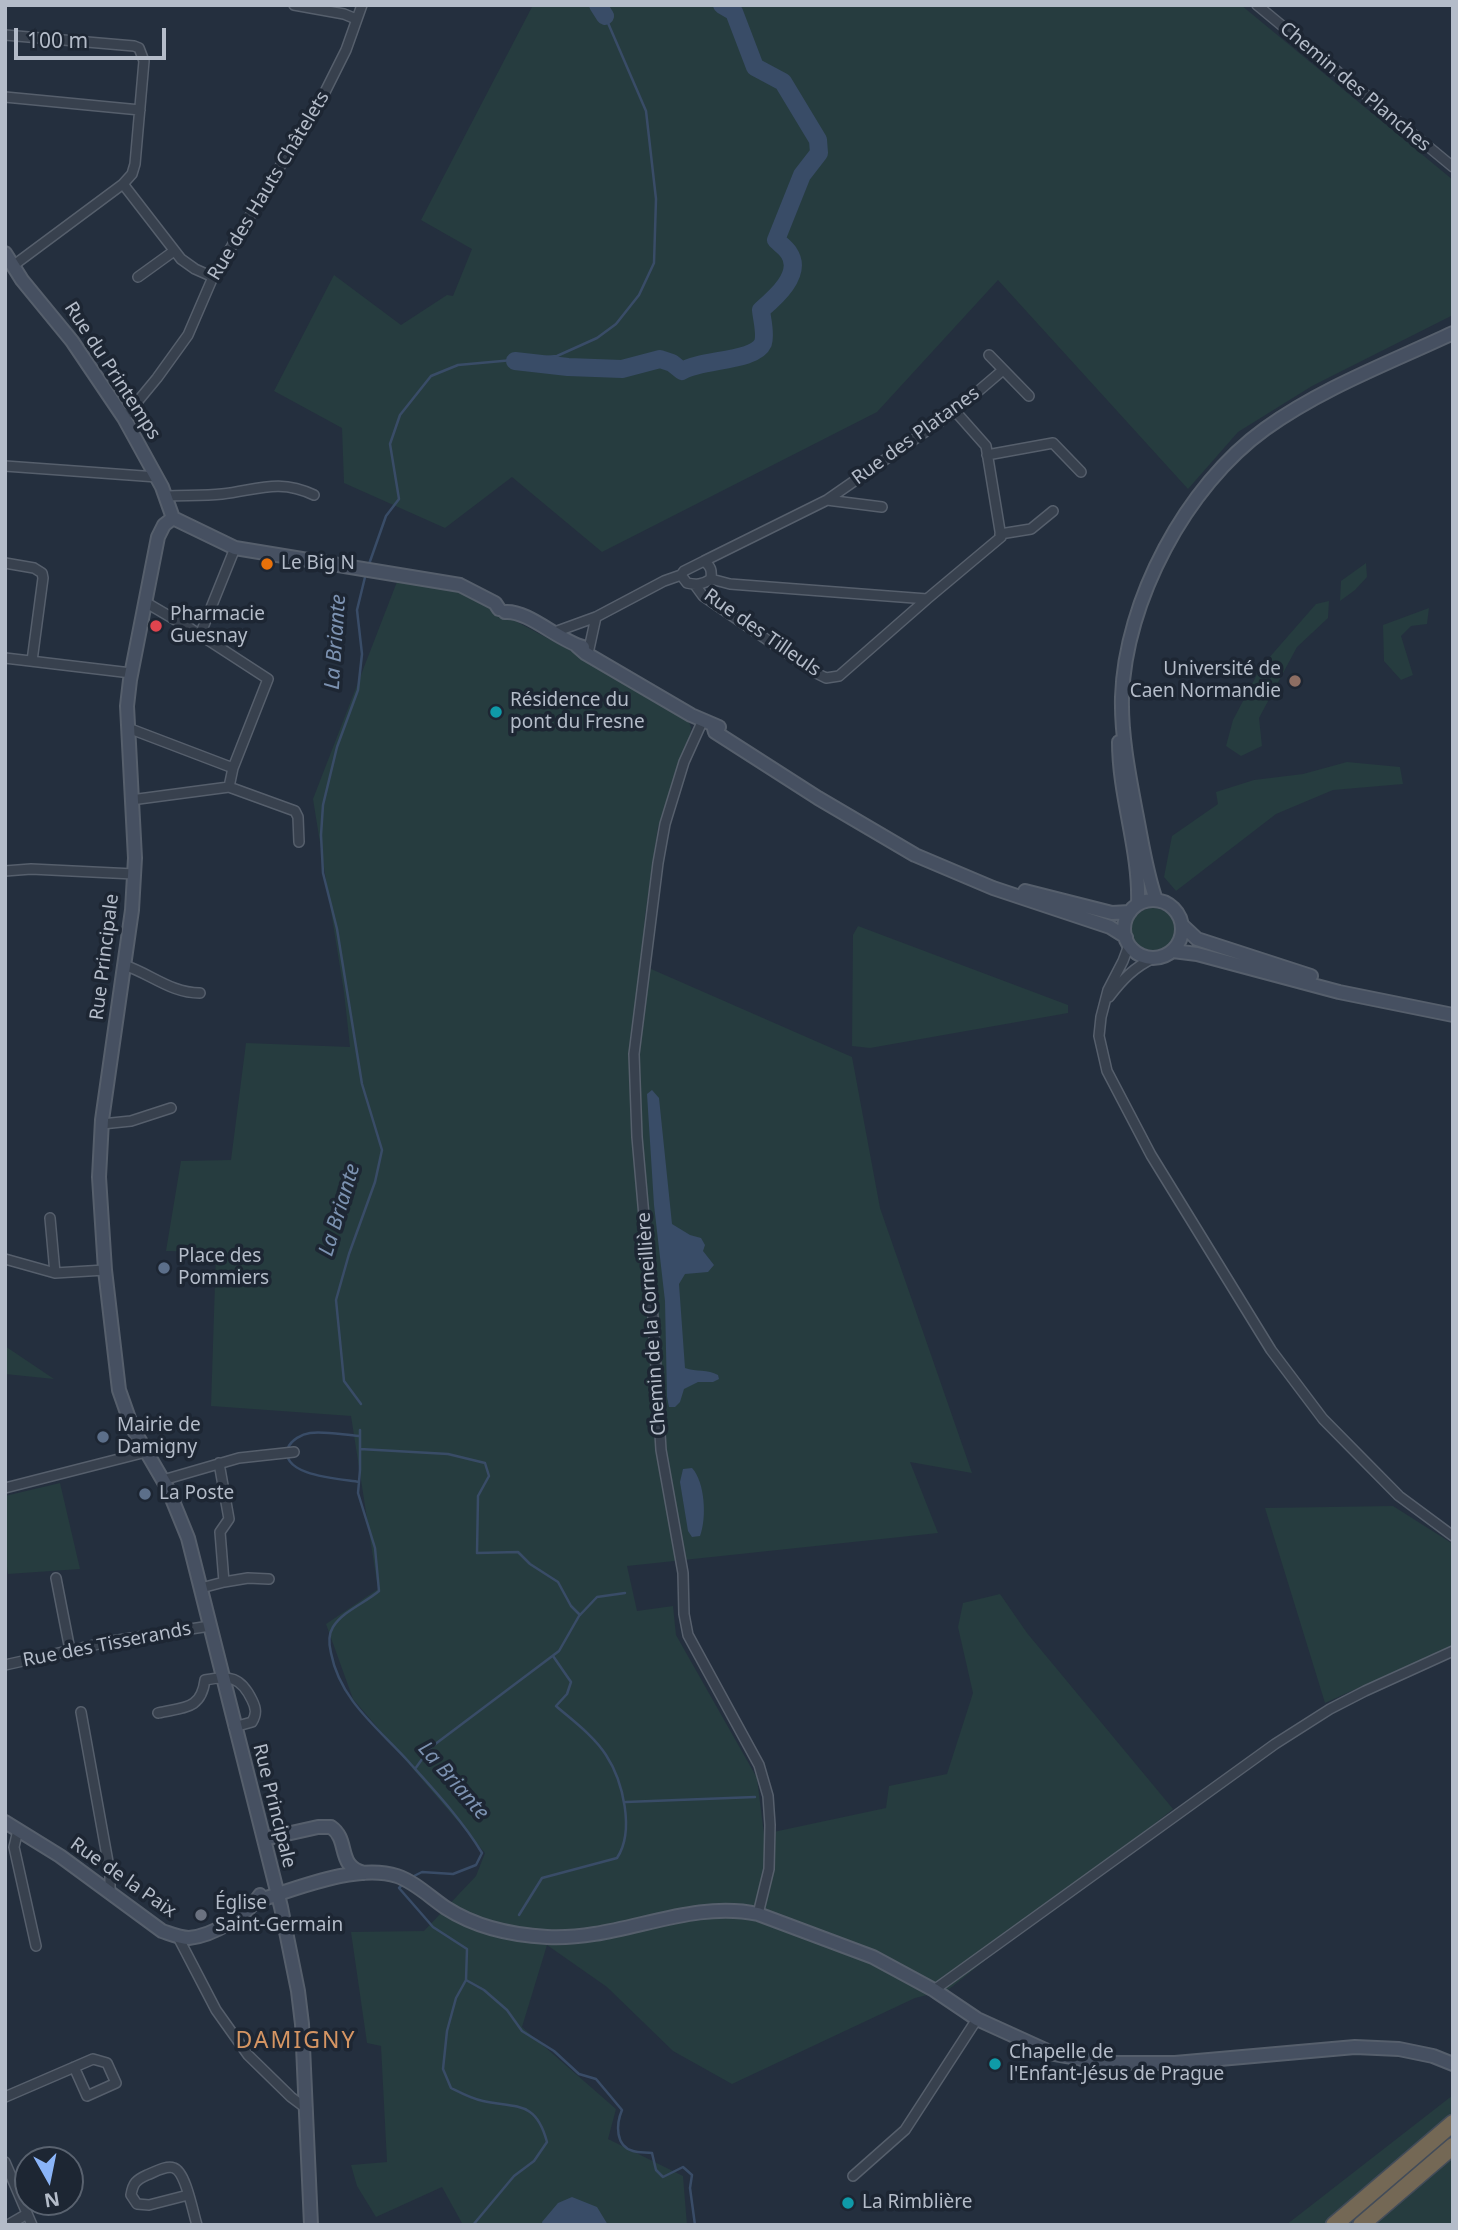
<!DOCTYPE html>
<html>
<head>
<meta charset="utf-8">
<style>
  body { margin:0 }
  #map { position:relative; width:1458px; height:2230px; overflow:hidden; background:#242f3e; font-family:"Noto Sans",sans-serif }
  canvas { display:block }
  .frame { position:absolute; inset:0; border:7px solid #b4bcc9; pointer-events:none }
  .north { position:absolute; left:14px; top:2146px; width:70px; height:70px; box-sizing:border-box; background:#1d2633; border:2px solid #59626f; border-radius:50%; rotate:171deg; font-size:19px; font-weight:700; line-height:28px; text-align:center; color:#b4bcc9 }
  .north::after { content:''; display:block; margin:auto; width:24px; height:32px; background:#8ab4f8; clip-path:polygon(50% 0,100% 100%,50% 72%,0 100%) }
  .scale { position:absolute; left:14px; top:28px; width:152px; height:32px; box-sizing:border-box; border:4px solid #b4bcc9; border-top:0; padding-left:9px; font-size:21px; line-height:24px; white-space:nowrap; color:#b4bcc9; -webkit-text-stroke:5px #1d2633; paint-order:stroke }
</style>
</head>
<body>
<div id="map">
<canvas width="1458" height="2230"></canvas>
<div class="frame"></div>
<div class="north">N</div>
<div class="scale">100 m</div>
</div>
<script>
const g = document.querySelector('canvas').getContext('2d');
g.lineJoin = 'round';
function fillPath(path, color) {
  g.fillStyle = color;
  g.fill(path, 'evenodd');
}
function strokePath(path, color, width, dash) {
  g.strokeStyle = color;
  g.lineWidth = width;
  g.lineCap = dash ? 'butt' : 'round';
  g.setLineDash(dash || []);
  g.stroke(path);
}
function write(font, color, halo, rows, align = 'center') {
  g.font = font + ' "Noto Sans",sans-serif';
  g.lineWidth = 7;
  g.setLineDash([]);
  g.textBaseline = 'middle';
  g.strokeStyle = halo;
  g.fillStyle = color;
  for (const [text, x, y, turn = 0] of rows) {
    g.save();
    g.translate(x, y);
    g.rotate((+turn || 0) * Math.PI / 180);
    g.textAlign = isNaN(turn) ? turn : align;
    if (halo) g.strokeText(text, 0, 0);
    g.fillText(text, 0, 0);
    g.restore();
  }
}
const green = new Path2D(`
  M533,5H1241L1453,180V315L1312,386L1238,432L1188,489L998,280L877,412L602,552L512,477L445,528L344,483L342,428L274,391L334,275L401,325L447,295L453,296L472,249L421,220Z
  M1366,563L1367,577L1355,590L1340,601L1341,581Z
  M400,574L463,593L607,670L688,718L691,728L689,740L658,827L645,916L642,965L852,1057L880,1208L972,1473L910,1462L938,1533L627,1566L637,1611L673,1606L676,1635L757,1778L764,1834L886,1808L889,1786L947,1774L973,1693L958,1627L963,1603L1000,1594L1027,1633L1173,1809L948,1990L915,1998L732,2084L673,2051L607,1987L547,1945L522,2027L616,2109L608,2139L683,2176L687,2225H463L442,2187L376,2217L357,2186L351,2165L387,2162L381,2046L367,2043L351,1932L424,1931L476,1876L485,1853L353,1699L326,1624L378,1589L351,1416L211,1406L216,1252L166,1251L181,1161L231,1160L246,1043L350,1047L344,992L313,799Z
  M1329,601L1328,618L1297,647L1259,718L1262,746L1241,756L1226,746L1233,720L1261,667L1316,604Z
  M1429,608L1427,624L1411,626L1401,636L1413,675L1401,680L1384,661L1383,625Z
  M1347,762L1400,767L1403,784L1333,790L1276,814L1176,891L1164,877L1172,836L1218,804L1216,792L1254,780L1303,774Z
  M1131 930a22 22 0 1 1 44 0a22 22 0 1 1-44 0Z
  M858,926L1068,1005V1013L870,1048L852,1046L853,935Z
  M5,1346L54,1379L5,1374Z
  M60,1483L80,1569L8,1574L5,1552V1496Z
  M1393,1506L1453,1544V1645L1325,1703L1265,1508Z
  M1453,2095V2225H1286Z`);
const water = new Path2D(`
  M652,1090L659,1098L672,1224L690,1235L701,1238L705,1245L703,1251L714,1265L708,1272L685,1274L679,1284L685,1368C696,1372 708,1369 718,1375L719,1379L713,1382H698L684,1389L680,1402L675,1407H669L667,1397L665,1301L654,1205L647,1094Z
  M692,1468C705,1482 707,1518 700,1536L692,1537L688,1531L680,1482L683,1469Z
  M572,2197L597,2207L608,2225H543L542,2222L558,2203Z`);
const stream = new Path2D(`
  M368,567L386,516L399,499L390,444L400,415L431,376L458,365L557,356L597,338L616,324L639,295L654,263L656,199L646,111L605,16
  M361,1404L344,1381L336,1300L349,1254L375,1182L382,1150L362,1084L337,929L323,873L321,835L323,805L337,747L358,690L362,654L357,610L366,573
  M360,1430V1470L358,1493L375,1548L379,1591C365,1603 343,1611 333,1627C328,1635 329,1645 331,1653C340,1700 378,1728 408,1761C434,1790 462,1820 482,1853L476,1865L453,1874L422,1872L410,1878
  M359,1436C343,1435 325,1431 310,1433C302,1434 291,1440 288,1448C279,1476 342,1479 359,1482
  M360,1449L448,1454L485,1463L489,1476L478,1496L477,1553L518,1552L530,1564L558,1582L571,1606L580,1615L597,1597L625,1593
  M415,1769L430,1748L559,1651L579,1616
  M626,1802L755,1797
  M405,1882L399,1888L433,1927L467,1949L466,1980L456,1998L447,2031L443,2069L451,2088C461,2093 472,2099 483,2101C518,2108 536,2101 547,2142L534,2161L514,2176L473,2225
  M519,1915L542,1878L617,1858C635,1831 623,1781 606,1755C594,1736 572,1720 556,1706L567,1694L571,1682L553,1656
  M466,1980L484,1990L507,2010L522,2031L554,2051L579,2074L596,2079L622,2110C616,2124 615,2146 633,2151C639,2153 646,2152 652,2153L656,2170L663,2177L683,2167L692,2175L690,2188L695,2225`);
const river = new Path2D(`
  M598,5L605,16
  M515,361L568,367L622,369L660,359L672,363L682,371C701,359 755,362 763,343C766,334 762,320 761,310C775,298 803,274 789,253C786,248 780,244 776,240L802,175L819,153L818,140L783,82L755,67L734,12L722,5`);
const street = new Path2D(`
  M294,5L344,14L356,19
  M1257,5L1453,167
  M5,35L134,46L139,48L144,61L135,164L132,174L123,184
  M5,97L140,110
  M14,265L123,184L181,259L195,269L213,277
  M138,277L174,251
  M989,355L1029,396
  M124,418L157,378L188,335L213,277L324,94L346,50L362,5
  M987,455L1053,443L1081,472
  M5,466L157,477
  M166,496C184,495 204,496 222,494C257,490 279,478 314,495
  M827,500L882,507
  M1000,534L1031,529L1053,511
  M704,561L827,500L955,411L1003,370
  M5,563L34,568L42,573L43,578L32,661
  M711,579L730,584L927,599L1001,537L986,446L955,411
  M695,585L703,596L816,673L826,678L839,676L927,599
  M552,633L596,617L664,581L681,575L684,571L704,561C711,567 712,570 711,579C702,585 696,585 687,583L681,575
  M200,635L235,548
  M589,649L596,617
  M5,658L131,673
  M703,720L684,762L665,824L658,863L634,1054L637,1137L653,1318L661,1450L683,1573L684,1614L688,1635L759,1765L768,1796L770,1825L769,1869L758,1914
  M128,728L233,768
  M229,787L295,811L298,817L299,842
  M131,800L229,787L233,768L268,679L191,629L145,602
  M5,871L31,869L134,874
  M1129,945L1123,961L1108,990L1101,1017L1099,1036L1107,1071L1151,1155L1271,1350L1323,1419L1399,1496L1453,1536
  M124,965C151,974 171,993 200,993
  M1109,997C1122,980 1134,967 1154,958
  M102,1124L131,1121L171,1108
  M50,1218L55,1273
  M5,1259L55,1273L105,1270
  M163,1480L239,1458L294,1452
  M5,1488L146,1452
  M56,1578L70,1650
  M224,1582L248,1578L269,1579
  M201,1588L224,1582L220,1532L229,1519L219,1463
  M5,1665L112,1641L210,1626
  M81,1712L110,1873V1892
  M158,1713C184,1707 201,1710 205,1680C230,1675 241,1677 252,1700C256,1708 257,1714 252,1722L234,1727
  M18,1830L14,1847L36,1946
  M178,1937L216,2010L248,2055L291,2097L307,2109
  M934,1990L1275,1744L1330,1709L1365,1691L1453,1651
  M5,2097L93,2059L107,2063L116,2083L87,2096L74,2067
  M5,2162L32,2225
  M853,2176L905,2130L977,2019
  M188,2195L149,2205L137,2204L131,2195C133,2183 136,2180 147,2175C155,2172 166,2165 174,2168C186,2172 193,2213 197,2225
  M8,2225L27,2214`);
const secondary = new Path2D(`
  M5,253L22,280L72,341L124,418L162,487L173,518
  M173,518L164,525L158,537L130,680L127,706L135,858L132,910L102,1120L99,1177L105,1270L119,1390L132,1427L168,1489L188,1538L281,1907L298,1991L302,2024L311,2225
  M173,518L235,548L460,585L495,603L499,609
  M505,612C528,610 559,641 583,647
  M577,646L585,653L691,715L719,727
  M713,725L715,732L818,798L915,855L993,888L1110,927L1126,937
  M1119,742C1119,797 1140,850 1138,904
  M1025,891L1112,913L1130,912
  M1156,900C1146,872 1142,842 1136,812C1129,775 1121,735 1122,697C1125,601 1186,486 1265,429C1322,388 1389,363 1453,333
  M1124 929a29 29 0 1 1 58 0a29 29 0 1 1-58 0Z
  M1182,925L1197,939L1311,976
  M1173,951L1197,954L1339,992L1453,1015
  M5,1822L60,1856L162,1931C171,1934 180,1938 189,1938C212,1936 248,1915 260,1895
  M264,1839L318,1827H331C350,1840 336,1866 364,1873
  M257,1901C296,1889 357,1863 397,1876C415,1882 431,1898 446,1908C477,1928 511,1935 547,1937C619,1941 687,1899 758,1914L873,1957L934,1990L977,2019L1054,2054L1104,2063H1175L1355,2047L1399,2049L1433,2056L1453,2064`);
const highway = new Path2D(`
  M1334,2225L1453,2123
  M1361,2225L1453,2146`);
const markers = [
  [267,564,7,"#e8710a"],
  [156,626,7,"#e0444e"],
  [1295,681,7,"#8d6e63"],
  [496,712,7,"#0f9aa8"],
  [164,1268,7,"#5c6f8a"],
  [103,1437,7,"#5c6f8a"],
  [145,1494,7,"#5c6f8a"],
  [201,1915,7,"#6b7280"],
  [995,2064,7,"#0f9aa8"],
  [848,2203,7,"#0f9aa8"]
];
const streetNames = [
  ["Chemin des Planches",1355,87,40],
  ["Rue des Hauts Châtelets",269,186,-59],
  ["Rue du Printemps",112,371,57],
  ["Rue des Platanes",916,436,-36],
  ["Rue des Tilleuls",762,633,35],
  ["Rue Principale",105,957,-83],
  ["Chemin de la Corneillière",652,1324,-94],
  ["Rue des Tisserands",107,1645,-11],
  ["Rue Principale",274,1806,76],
  ["Rue de la Paix",123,1878,35]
];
const poiNames = [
  ["Le Big N",281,564],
  ["Pharmacie",170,615],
  ["Guesnay",170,637],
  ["Université de",1281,670,"right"],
  ["Caen Normandie",1281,692,"right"],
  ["Résidence du",510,701],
  ["pont du Fresne",510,723],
  ["Place des",178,1257],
  ["Pommiers",178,1279],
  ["Mairie de",117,1426],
  ["Damigny",117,1448],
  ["La Poste",159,1494],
  ["Église",215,1904],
  ["Saint-Germain",215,1926],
  ["Chapelle de",1009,2053],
  ["l'Enfant-Jésus de Prague",1009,2075],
  ["La Rimblière",862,2203]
];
const waterNames = [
  ["La Briante",336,642,-86],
  ["La Briante",340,1210,-73],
  ["La Briante",453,1781,49]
];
const quarterNames = [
  ["DAMIGNY",296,2041]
];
fillPath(green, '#263c3f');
fillPath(water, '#394c67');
strokePath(stream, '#394c67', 2.5);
strokePath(river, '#394c67', 18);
strokePath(street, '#565f6c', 12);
strokePath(secondary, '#565f6c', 16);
strokePath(highway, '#434c59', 19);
strokePath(street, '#38414e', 9);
strokePath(secondary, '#465061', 12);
strokePath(highway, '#746855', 16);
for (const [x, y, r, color] of markers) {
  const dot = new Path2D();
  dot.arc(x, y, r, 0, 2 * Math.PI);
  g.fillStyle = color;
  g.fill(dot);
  strokePath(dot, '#1d2633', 2.5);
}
write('19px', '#b4bcc9', '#1d2633', streetNames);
write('19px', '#b4bcc9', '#1d2633', poiNames, 'left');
write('italic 21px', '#7c92b1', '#1d2633', waterNames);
g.letterSpacing = '2px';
write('23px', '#d59563', '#1d2633', quarterNames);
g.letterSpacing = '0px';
</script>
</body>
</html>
